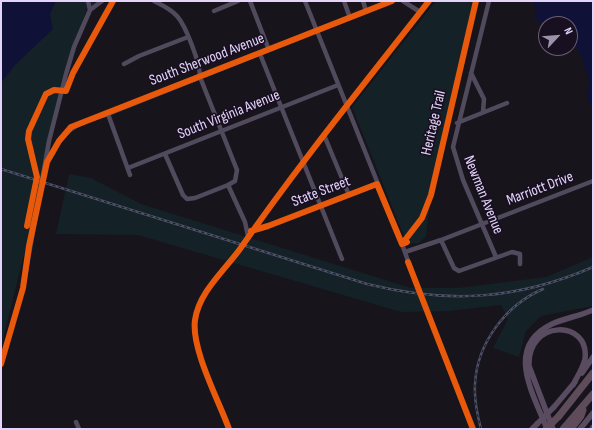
<!DOCTYPE html>
<html>
<head>
<meta charset="utf-8">
<style>
  body { margin:0 }
  #map { position:relative; width:594px; height:430px; overflow:hidden; background:#18141c; font-family:"Sofia Sans Condensed",sans-serif }
  canvas { display:block }
  .frame { position:absolute; inset:0; border:2px solid #e4d4fa; pointer-events:none }
  .north { position:absolute; left:538px; top:16px; width:40px; height:40px; box-sizing:border-box; background:#181020; border:1px solid #6a5e77; border-radius:50%; rotate:64deg; font-size:11px; font-weight:700; line-height:16px; text-align:center; color:#e4d4fa }
  .north::after { content:''; display:block; margin:auto; width:14px; height:18px; background:#9d91ac; clip-path:polygon(50% 0,100% 100%,50% 72%,0 100%) }
</style>
</head>
<body>
<div id="map">
<canvas width="594" height="430"></canvas>
<div class="frame"></div>
<div class="north">N</div>
</div>
<script>
const g = document.querySelector('canvas').getContext('2d');
g.lineJoin = 'round';
function fillPath(path, color) {
  g.fillStyle = color;
  g.fill(path, 'evenodd');
}
function strokePath(path, color, width, dash) {
  g.strokeStyle = color;
  g.lineWidth = width;
  g.lineCap = dash ? 'butt' : 'round';
  g.setLineDash(dash || []);
  g.stroke(path);
}
function write(font, color, halo, rows, align = 'center') {
  g.font = font + ' "Sofia Sans Condensed",sans-serif';
  g.lineWidth = 3.5;
  g.setLineDash([]);
  g.textBaseline = 'middle';
  g.strokeStyle = halo;
  g.fillStyle = color;
  for (const [text, x, y, turn = 0] of rows) {
    g.save();
    g.translate(x, y);
    g.rotate((+turn || 0) * Math.PI / 180);
    g.textAlign = isNaN(turn) ? turn : align;
    if (halo) g.strokeText(text, 0, 0);
    g.fillText(text, 0, 0);
    g.restore();
  }
}
const green = new Path2D(`
  M21,1H99L87,8L66,74L47,162L1,347V21Z
  M436,1H476L430,203L426,236L419,243L407,244L352,107Z
  M69,174L91,178L141,204L411,288H458L546,277L593,257V306L541,316L526,331L519,357L493,348L508,319L501,305L450,311L401,312L138,235L56,234Z`);
const water = new Path2D(`
  M1,1H56L50,14L53,29L15,65L1,83Z
  M534,1H593V103L589,105L587,95L589,81L581,55L570,38V24L546,25L536,20Z`);
const minor = new Path2D(`
  M154,1C162,5 171,9 177,16C186,26 200,63 200,77L237,170L235,181L228,185L245,222L248,236
  M250,1L269,50
  M305,1L402,244L418,289
  M344,1L350,18
  M363,1L366,11
  M403,1L420,12
  M489,1L453,147L463,180L496,257
  M90,10L102,1
  M214,11L238,1
  M260,54L342,259
  M124,64L139,56L188,37
  M471,73L484,99L483,112
  M108,114L130,175
  M457,123L507,103
  M324,135L349,195
  M165,154L183,195L187,199L195,198L228,185
  M47,162C68,126 69,127 108,114L392,1
  M128,168L338,85
  M252,231L268,226L377,184
  M441,240L454,268L459,271L512,252L520,254V264
  M405,252L441,240L593,181
  M421,296L473,429
  M1,364L23,288L49,141L66,74L74,47L90,10L88,1
  M76,422L79,429
  M229,429C219,401 191,349 195,320C199,292 224,271 240,249C299,164 365,83 429,1`);
const major = new Path2D(`
  M582,373L593,357
  M554,407L575,382
  M532,429L537,424
  M547,429C533,393 504,347 552,324C565,318 580,316 593,310
  M553,429L529,366C527,319 590,319 585,359C583,368 577,377 573,385
  M580,429L593,413
  M592,429L593,427`);
const highway = new Path2D(`
  M559,416L593,373
  M563,429L593,394
  M571,429L581,416L583,410`);
const rail = new Path2D(`
  M1,169L367,284C448,304 517,300 593,267
  M481,429C477,414 474,399 475,384C477,343 506,305 543,289`);
const majorBridge = new Path2D(`
  M537,424L554,407`);
const highwayBridge = new Path2D(`
  M546,429L559,416`);
const cycleway = new Path2D(`
  M27,226L37,177L28,139L29,131L46,94L54,90L66,91L73,73L113,1
  M251,231L268,226L377,184L402,244
  M405,243L407,242L405,240L422,218L431,195L476,1
  M408,262L473,429
  M1,364L23,288L29,246L47,162L59,141L71,127L392,1
  M229,429C219,401 191,349 195,320C199,292 224,271 240,249C299,164 365,83 429,1`);
const streetNames = [
  ["South Sherwood Avenue",207,60,-21],
  ["South Virginia Avenue",229,115,-22],
  ["Heritage Trail",434,123,-77],
  ["Marriott Drive",540,189,-21],
  ["State Street",321,192,-21],
  ["Newman Avenue",483,195,68]
];
fillPath(green, '#142127');
fillPath(water, '#101137');
strokePath(minor, '#504a5c', 4.5);
strokePath(major, '#594b60', 5.5);
strokePath(highway, '#5f4c5a', 7);
strokePath(rail, '#4b5266', 2.5);
strokePath(rail, '#181020', 1, [3]);
strokePath(majorBridge, '#594b60', 5.5);
strokePath(highwayBridge, '#5f4c5a', 7);
strokePath(cycleway, '#e8590c', 6);
write('15px', '#e4d4fa', '#181020', streetNames);
</script>
</body>
</html>
